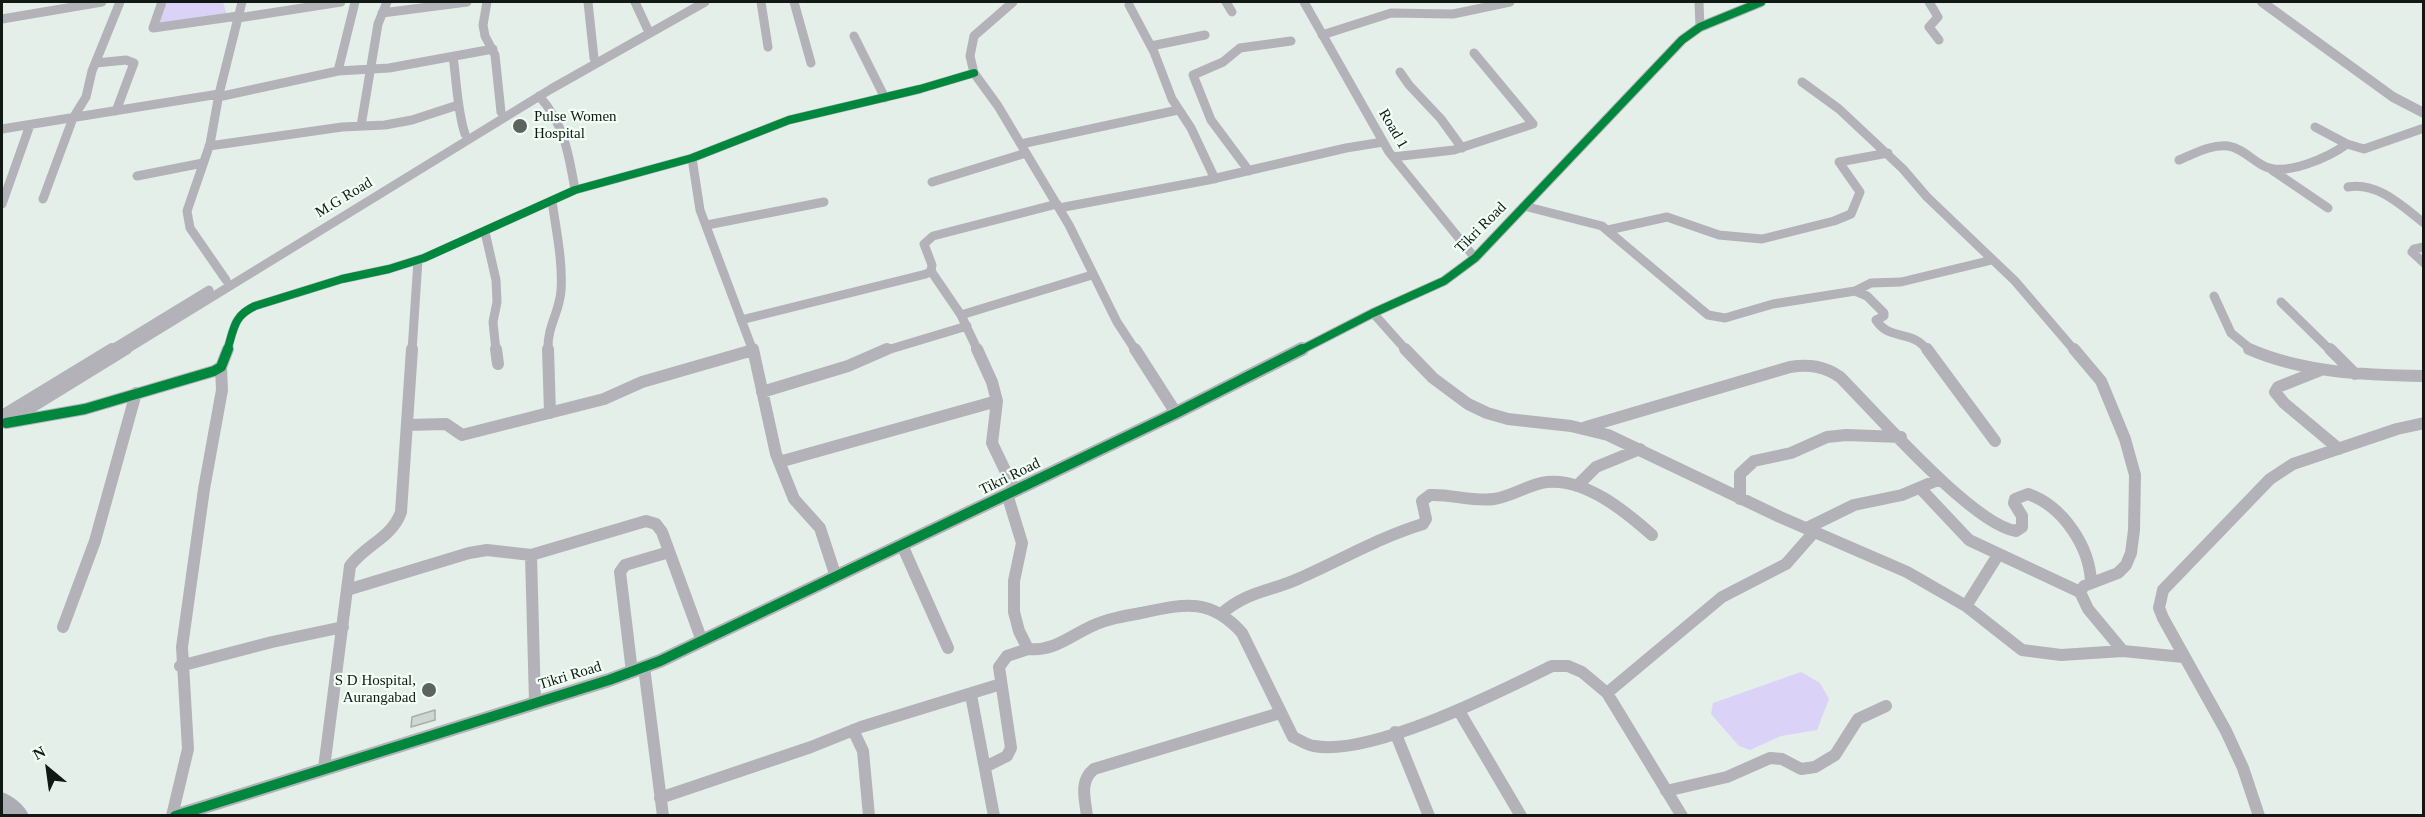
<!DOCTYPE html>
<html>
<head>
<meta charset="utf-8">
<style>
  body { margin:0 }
  #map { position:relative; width:2425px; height:817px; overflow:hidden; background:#e4efe9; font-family:Georgia,serif }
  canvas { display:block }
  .frame { position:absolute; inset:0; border:3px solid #111915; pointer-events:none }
  .north { position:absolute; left:18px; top:739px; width:60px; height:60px; -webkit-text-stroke:4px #f2fff7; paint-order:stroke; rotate:331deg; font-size:16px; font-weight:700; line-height:24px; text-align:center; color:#111915 }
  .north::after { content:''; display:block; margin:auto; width:21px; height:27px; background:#111915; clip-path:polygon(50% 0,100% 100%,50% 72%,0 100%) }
</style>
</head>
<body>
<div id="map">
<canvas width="2425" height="817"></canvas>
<div class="frame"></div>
<div class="north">N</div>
</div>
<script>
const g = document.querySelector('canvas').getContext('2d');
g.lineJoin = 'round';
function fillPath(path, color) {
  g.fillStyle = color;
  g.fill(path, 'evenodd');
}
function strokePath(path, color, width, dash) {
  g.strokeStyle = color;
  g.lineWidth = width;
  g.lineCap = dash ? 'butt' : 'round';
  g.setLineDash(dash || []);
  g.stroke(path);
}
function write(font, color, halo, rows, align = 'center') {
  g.font = font + ' Georgia,serif';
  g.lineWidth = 4.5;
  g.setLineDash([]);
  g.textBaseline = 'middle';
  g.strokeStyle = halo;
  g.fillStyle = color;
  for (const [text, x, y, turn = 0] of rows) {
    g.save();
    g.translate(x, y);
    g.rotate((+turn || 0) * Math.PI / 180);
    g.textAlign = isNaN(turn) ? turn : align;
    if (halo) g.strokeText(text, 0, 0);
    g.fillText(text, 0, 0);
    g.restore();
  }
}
const water = new Path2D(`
  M164,2H223L227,16L155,24Z
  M1801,672L1820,683L1829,699L1817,730L1781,736L1750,750L1739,746L1711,714L1713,703Z`);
const building = new Path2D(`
  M435,710V720L411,727L412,717Z`);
const minorFar1 = new Path2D(`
  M162,2L153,28L238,16
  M487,2L483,25L485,36L495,55L501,112
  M588,2L594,58
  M635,2L647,28
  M761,2L768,47
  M794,2L811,63
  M1013,2L974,36L970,56L974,73L998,106L1069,225L1117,322L1136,351
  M1226,2L1232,12
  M1304,2L1389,152L1475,258
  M1699,2L1700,27
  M1929,2L1938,17L1929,27L1939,40
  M1129,5L1154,52L1172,99L1191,128L1215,179
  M382,13L467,2
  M238,18L341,2
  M2,19L102,2
  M1322,35L1391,13L1453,14L1510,2
  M854,36L885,98
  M1151,46L1205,35
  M453,57C457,83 457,110 465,134
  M96,63L126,60L134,63L116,111
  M338,71L355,2
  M1400,72L1409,85L1441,119L1462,148
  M1802,82L1839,109L1903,169L1927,197L2015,281L2075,351
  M539,96C564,123 569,155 575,190
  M218,97L338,71L389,68L493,49
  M361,126L378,24L387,2
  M2315,127L2347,144L2364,149L2424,128
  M2,129L219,94
  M1021,144L1178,110
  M209,146L342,127L385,125L412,120L458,105
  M1393,157L1454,150L1533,124L1474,53
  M692,158L700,210L753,351
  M2179,160C2194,154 2211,144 2228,146C2242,148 2252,160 2264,166C2286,177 2329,157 2347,144
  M2272,170L2328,208
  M1249,171L1211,120L1193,75L1223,62L1240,48L1291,41
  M137,176L203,163
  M932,182L1026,153
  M2348,187C2378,182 2402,206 2424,223
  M43,199L73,118L86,97L92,71L120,2
  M2,204L30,125
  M1524,206L1602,226L1708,315L1725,318L1773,304L1855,291L1867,296L1884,313V316L1876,320C1890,342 1911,328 1928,351
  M1059,208L1208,180L1346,148L1383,142
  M707,225L824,202
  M1608,230L1667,217L1719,235L1762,239L1834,221L1851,214L1860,192L1839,162L1888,153
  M485,232L496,280L497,302L493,322L496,351
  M2424,247L2414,249L2412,252L2424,263
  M931,271L961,315L978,351
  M226,280L190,228L187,211L210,144L219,94L242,2
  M1855,291L1871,283L1901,282L1992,260
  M2214,296L2231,333L2253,351
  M2281,302L2331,351
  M1373,313L1407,351
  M961,315L1092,275
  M741,320L926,274L931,271L932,265L924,244L933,236L1057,204
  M109,351L209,290
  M124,351L551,89L705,2
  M227,351C234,329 233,316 255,306L342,279L389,269L424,258L575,190L692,158L789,120L920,89L974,73
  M412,351L418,260
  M548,351C547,326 559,314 561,291C563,261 556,230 552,201
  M750,351L753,350
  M884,351L967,326`);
const minor = new Path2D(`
  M496,349L498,364
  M548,349L550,413
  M753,349L776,454L794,499L820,528L836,577
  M977,349L992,382L997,401L992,443L1015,491
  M1135,349L1176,413
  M1405,349L1433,378L1468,404L1487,413L1508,419L1571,426L1608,435L1780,517L1907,572L1966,606L2022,650L2061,655L2123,651L2183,657
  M1927,349L1995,441
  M2074,349L2101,381L2125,439L2135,475L2134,530L2131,553L2126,565L2118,573L2084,586L2080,592L2088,609L2123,651
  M2249,349C2304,373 2365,375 2424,376
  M2330,349L2355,374
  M2321,370L2278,387L2275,392L2284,403L2339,449
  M762,392L848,366L887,349
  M2,416L112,349
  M9,421L126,349
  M6,423L85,409L214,371L221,367L228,349
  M407,425L446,424L462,435L604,399L642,382L753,350
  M1586,427L1790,367C1809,364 1824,366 1840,377C1874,411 1973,525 2016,531L2022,527V516L2014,503L2015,499L2028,494C2063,506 2090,547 2091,583
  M779,462L997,401
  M1577,486L1596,467L1640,449
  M1920,488L1969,540L2080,592
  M1007,494L1022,543L1014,581V612L1019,631L1028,649C1053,652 1070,636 1092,626C1107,619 1124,616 1141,613C1184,604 1210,597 1242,633L1293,737C1300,740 1307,745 1314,746C1371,757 1499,692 1552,666H1568L1582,672L1607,693L1682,816
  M1740,499V474L1754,461L1791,453L1827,437L1846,435L1901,437
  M1807,528L1854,505L1902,495L1940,479
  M902,545L948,648
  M531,555L535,702
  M347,590L469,553L487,550L531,555L646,521L656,524L662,532L702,641
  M1966,606L1998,555
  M1221,614C1249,590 1270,592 1300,578C1341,560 1380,537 1423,524L1426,519L1422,501L1430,495C1452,494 1473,502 1494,499C1513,496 1529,484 1547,482C1585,478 1625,511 1652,535
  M63,627L95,541L136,393
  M180,666L272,642L343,627
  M644,667L663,816
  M632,672L620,572L625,565L669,552
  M1607,693L1722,597L1786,564L1815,531
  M971,695L994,816
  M1459,711L1521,816
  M853,730L863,751L869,816
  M1395,732L1429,816
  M985,767L1007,756L1011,748L999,667L1007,656L1028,649
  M324,768L350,566C365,545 392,538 401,512L412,349
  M1666,791L1727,777L1770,758L1782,759L1801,769L1815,767L1835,755L1858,719L1886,706
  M660,798L811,747L861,727L1001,684
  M172,816L188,749L182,647L204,489L222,390L221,367
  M1087,816C1085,799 1079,781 1094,769L1280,713
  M2259,816L2243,768L2226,731L2163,618L2159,608L2163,590L2270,479L2293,464L2397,429L2424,423`);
const tertiaryFar1 = new Path2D(`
  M2262,2L2393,97L2424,113
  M1299,351L1373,313L1444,281L1475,258L1682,40L1700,27L1761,2`);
const tertiary = new Path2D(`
  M175,816L609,680L660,661L1176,413L1302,349`);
const trunk = new Path2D(`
  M2,792C13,796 25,805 29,816L2,815Z`);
const cyclewayFar1 = new Path2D(`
  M227,351C234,329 233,316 255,306L342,279L389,269L424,258L575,190L692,158L789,120L920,89L974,73
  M1299,351L1373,313L1444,281L1475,258L1682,40L1700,27L1761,2`);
const cycleway = new Path2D(`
  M6,423L85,409L214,371L221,367L228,349
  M175,816L609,680L660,661L1176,413L1302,349`);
const markers = [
  [520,126,8,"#5b645f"],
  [429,690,8,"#5b645f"]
];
const poiNames = [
  ["Pulse Women",534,117],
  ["Hospital",534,134],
  ["S D Hospital,",416,681,"right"],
  ["Aurangabad",416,698,"right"]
];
const streetNames = [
  ["Road 1",1393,129,60],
  ["M.G Road",344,198,-31],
  ["Tikri Road",1481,228,-45],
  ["Tikri Road",1010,477,-26],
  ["Tikri Road",570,676,-17]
];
fillPath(water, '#dad2f7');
fillPath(building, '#ced7d2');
strokePath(building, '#a6afaa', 1.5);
strokePath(minorFar1, '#b3b2b9', 9);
strokePath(minor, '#b3b2b9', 12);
strokePath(tertiaryFar1, '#b3b2b9', 10);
strokePath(tertiary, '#b3b2b9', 14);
fillPath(trunk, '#abacb4');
strokePath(cyclewayFar1, '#00873e', 8);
strokePath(cycleway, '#00873e', 10);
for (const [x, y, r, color] of markers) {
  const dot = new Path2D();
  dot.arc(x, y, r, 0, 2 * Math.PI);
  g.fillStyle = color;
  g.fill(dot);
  strokePath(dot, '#f2fff7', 2);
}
write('15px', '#111915', '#f2fff7', poiNames, 'left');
write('15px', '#111915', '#f2fff7', streetNames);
</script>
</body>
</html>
